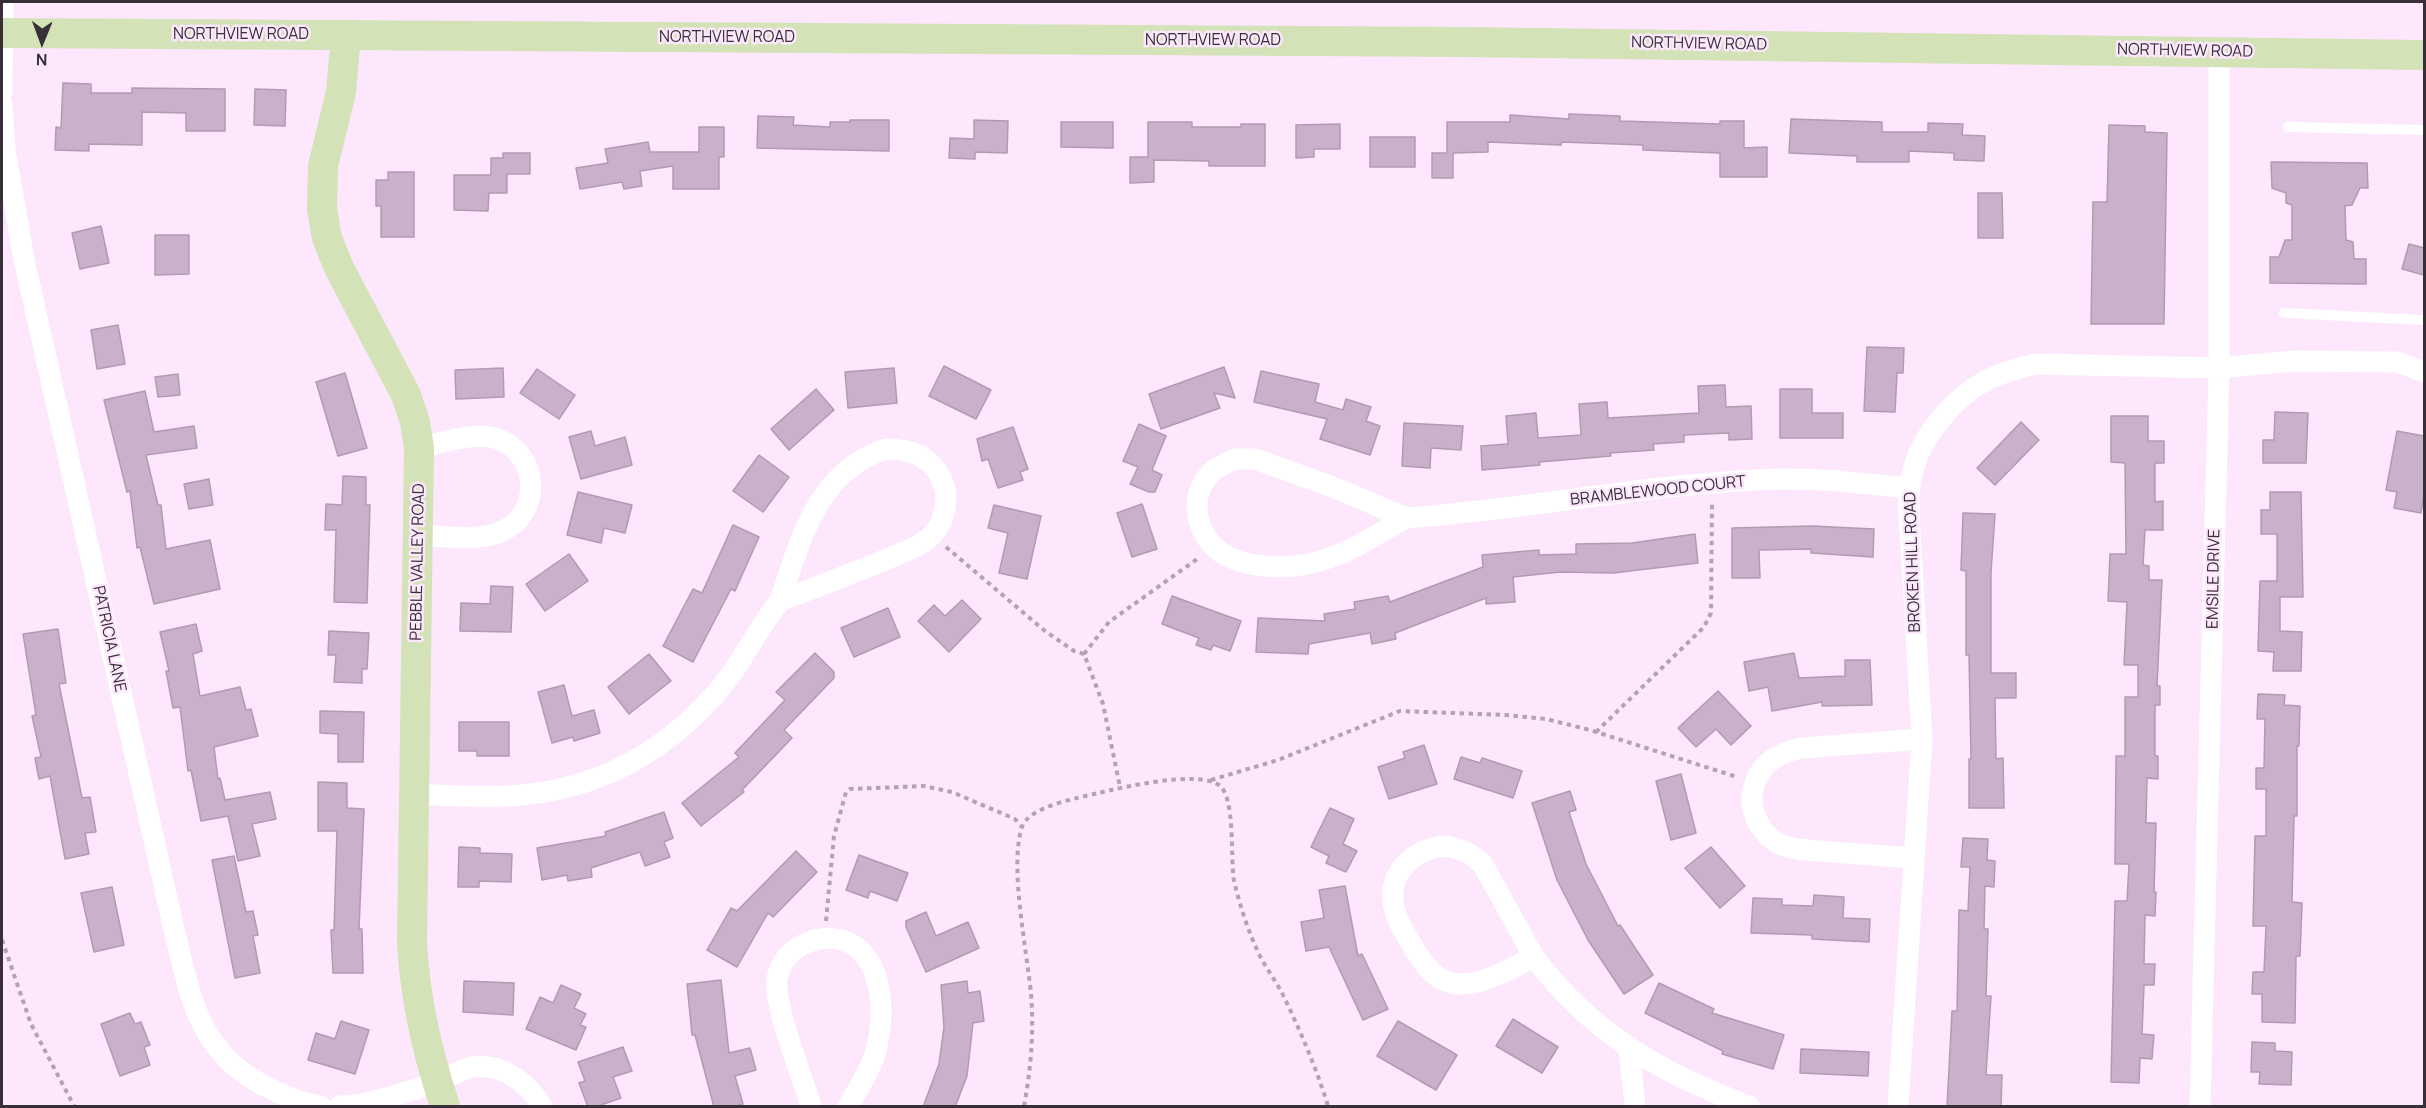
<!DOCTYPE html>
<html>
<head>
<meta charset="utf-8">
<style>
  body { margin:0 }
  #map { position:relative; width:2426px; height:1108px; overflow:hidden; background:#fce7fc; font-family:Manrope,sans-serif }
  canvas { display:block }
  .frame { position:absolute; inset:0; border:3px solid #392f39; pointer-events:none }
  .north { position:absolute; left:12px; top:12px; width:60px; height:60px; -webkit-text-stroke:4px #fce7fc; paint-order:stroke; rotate:181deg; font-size:16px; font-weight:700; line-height:24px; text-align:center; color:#392f39 }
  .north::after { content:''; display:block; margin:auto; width:21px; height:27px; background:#392f39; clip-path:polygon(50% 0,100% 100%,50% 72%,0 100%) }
</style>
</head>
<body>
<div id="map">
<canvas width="2426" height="1108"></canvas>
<div class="frame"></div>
<div class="north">N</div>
</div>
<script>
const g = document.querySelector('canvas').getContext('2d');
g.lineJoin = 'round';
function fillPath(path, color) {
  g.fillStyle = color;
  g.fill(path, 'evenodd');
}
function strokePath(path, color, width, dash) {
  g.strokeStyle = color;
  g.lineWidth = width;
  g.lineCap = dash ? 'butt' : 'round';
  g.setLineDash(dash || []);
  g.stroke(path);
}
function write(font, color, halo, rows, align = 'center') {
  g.font = font + ' Manrope,sans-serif';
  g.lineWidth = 5;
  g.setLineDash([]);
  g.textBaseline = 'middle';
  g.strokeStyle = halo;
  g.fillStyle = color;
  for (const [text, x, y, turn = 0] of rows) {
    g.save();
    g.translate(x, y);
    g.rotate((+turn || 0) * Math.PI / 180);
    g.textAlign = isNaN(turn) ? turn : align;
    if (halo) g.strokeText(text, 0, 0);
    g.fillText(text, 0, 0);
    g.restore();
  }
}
const building = new Path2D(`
  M63,83L91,84V93H132V88L225,89V131H186V113L142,112V145L89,144V151L55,150L56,127L61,128Z
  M255,89L286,90L285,126L254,125Z
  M1569,114L1620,116V121L1720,124V121H1744V148L1767,147V177H1720V153L1643,150V145L1562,142L1561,145L1488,142V152L1453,153V178H1432V153H1447V122H1510V115L1569,119Z
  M758,116L794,117L793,125L830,127V122H850V120H889V151L757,148Z
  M1791,119L1882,122V132H1928V123L1963,124L1962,135L1985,136L1984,161L1954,160V153L1909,151V162H1857V156L1789,153Z
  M974,120L1008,121L1007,153L975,152V159L949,158L950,138L974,139Z
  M1061,122H1113V148L1061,147Z
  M1148,122H1192V127H1241V124H1265V166H1209V161L1154,160V182L1130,183V157H1148Z
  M1340,124V149H1314V157L1296,158V125Z
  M2109,125L2145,126V132L2167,133L2164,324H2091L2093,202H2107Z
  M699,127H724V157H719V189H673V166L640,171L642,186L624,189L622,182L580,189L576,168L608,163L605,149L648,142L650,152H699Z
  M1370,137H1415V167H1370Z
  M503,153H530V174H507V193H489L488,211L454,210V175H491V158H503Z
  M2271,162L2367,163L2368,188H2360L2352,205L2345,206L2346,240L2353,242L2354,259H2366V284L2270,283V257H2279L2285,240H2292V205L2286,203V193L2272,188Z
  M388,172H414V237H381V206H376V180H388Z
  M1978,193H2002L2003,238H1978Z
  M101,226L109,263L80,269L72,233Z
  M155,235H189V274L155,275Z
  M2409,244L2424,248V275L2402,269Z
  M118,325L125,364L97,369L91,330Z
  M1867,347L1904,348L1903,373H1897L1895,412L1864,411Z
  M944,366L991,390L976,419L929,396Z
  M1224,367L1235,398L1214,393L1220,408L1161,429L1149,394Z
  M503,368L504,397L456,399L455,370Z
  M894,368L897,403L848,408L845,372Z
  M537,369L575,395L559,419L520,393Z
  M1261,371L1319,384L1315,402L1343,410L1346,399L1371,407L1366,421L1380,426L1370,455L1320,439L1327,419L1254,402Z
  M345,373L367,448L338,456L316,382Z
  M178,374L180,395L158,397L155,377Z
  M1725,385L1726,407L1751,406L1752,439L1729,440V433L1684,435V442L1653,444L1654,450L1610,453L1611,456L1539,462L1540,465L1482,470L1481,446L1508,444L1506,416L1536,413L1538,438L1581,435L1579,404L1607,402L1608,418L1699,413L1698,386Z
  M816,389L834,410L789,450L771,429Z
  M1780,389H1812V413H1843V438H1780Z
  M145,391L154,432L194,426L197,448L146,455L158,505H161L166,549L210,540L220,589L154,604L140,547L137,548L130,491L127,492L104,400Z
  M2275,412L2308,413L2306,463H2263V440H2274Z
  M2111,416H2148V441H2164V463H2155V502L2163,501V530H2145L2143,565L2149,566V580H2162L2157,686H2160V705H2155V756H2158V779L2147,778L2146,823H2156L2154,892H2156L2155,916L2145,915L2144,964H2155L2154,985H2144L2142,1034L2154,1035L2152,1059L2140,1058L2139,1083L2111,1082L2115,901H2127L2129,864H2115L2116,756H2125V697H2138V665H2124L2127,602L2108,601L2110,554H2126L2125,463L2111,462Z
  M2021,422L2039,440L1995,485L1977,468Z
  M1404,423L1463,426L1461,450L1431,448L1430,468L1402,466Z
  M1139,424L1166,436L1152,470L1162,475L1155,492H1149L1130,484L1138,467L1123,461Z
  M1013,427L1028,469L1020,472L1023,480L998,488L988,459L982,461L977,439Z
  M591,431L595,446L625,437L632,465L581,479L569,437Z
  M2397,431L2424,436V494L2421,513L2394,508L2397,492L2386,490Z
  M759,455L789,477L763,512L733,491Z
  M343,476L366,477V505H370L367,603L334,602L336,530H325L326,504L342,505Z
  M209,479L213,505L189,509L184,484Z
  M578,492L632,505L625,533L604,528L601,543L567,535Z
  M2270,492H2301L2303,597H2280V631L2302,632L2301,671H2273L2274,652L2258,651L2260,581H2277V534H2261V510H2270Z
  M1142,504L1157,549L1132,557L1117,513Z
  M994,505L1041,516L1027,579L999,573L1008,533L988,528Z
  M1963,513L1995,514L1991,572V673H2016V698H1995L1996,759L2003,758L2004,808H1969V759H1971L1969,655H1966V571L1961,570Z
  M733,525L759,537L735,591L731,589L693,662L663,646L693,589L702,593Z
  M1812,526L1874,529L1873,557L1811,553V549L1759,550L1760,578H1732V528Z
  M1695,534L1698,563L1613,573L1560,572L1513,577L1515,602L1486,604V598L1395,633L1396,639L1372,644L1370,633L1309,644L1308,654L1256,652L1258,618L1325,621L1324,614L1355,609L1354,602L1388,596L1390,602L1483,567L1482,555L1539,550V555L1576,554V544L1632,543Z
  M569,554L588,581L545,611L526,584Z
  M491,586L513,587L511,632L460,631L461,603L490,604Z
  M1172,596L1241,621L1230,651L1213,645L1211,650L1196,645L1199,638L1162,624Z
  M962,600L981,619L949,652L918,621L934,605L945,616Z
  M888,608L900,637L854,657L841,628Z
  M196,624L202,651L193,654L200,696L240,687L246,710L251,709L258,736L214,747L218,779L220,778L225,800L270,792L276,819L252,824L260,856L238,861L228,816L201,821L191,770L188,771L180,707L173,708L166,671H169L160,632Z
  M58,629L66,683L59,684L82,798L90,797L96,832L85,833L89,854L65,859L50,776L39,779L35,758L41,757L32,716L36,715L23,634Z
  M329,631L369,633L367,669H362V683L334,682L336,655H328Z
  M815,653L834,672V678L784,730L792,738L742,790L744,792L701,826L682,803L739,757L735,753L785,700L776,692Z
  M1794,653L1799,678L1845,676V660H1870L1872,705L1822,706V702L1772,711L1768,687L1749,691L1744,662Z
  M649,654L671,681L629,714L608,687Z
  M564,685L572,716L594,710L600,733L574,741L573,737L552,743L538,692Z
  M1718,691L1751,726L1731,745L1716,729L1696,747L1678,728Z
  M2258,694L2285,695L2284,705L2300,706L2299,746H2297V816H2294L2292,902L2302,903L2300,956H2296L2295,1023L2262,1022V994H2252L2253,972H2264L2266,926H2253L2255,836H2266V789H2256V768H2264L2265,719H2257Z
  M320,711L364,712L363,762H338V734L320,733Z
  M459,722H509V756H477V751H459Z
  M1424,745L1437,784L1389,799L1378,767L1405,758L1403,752Z
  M1461,757L1480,763L1482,758L1522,771L1513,798L1454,779Z
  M1681,774L1696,833L1671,840L1656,781Z
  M318,782L347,783V808L364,809L359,929H362L363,973H333L331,930H334L337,831H318Z
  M1570,791L1576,810L1569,812L1586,864L1618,926L1620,925L1653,975L1624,994L1588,940L1557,880L1532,803Z
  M1330,808L1354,819L1343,844L1357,851L1346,872L1326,863L1329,856L1311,847Z
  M664,812L673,838L664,842L670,857L645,866L640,852L591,868L592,877L568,881L567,875L542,880L537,848L606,836L605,832Z
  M1963,838L1988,839L1987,860L1995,861L1994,887L1985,886L1984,929H1988L1986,996H1991L1986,1075H2002L2001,1107H1947L1952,1011H1957L1959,910L1968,911L1970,867H1961Z
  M459,847L480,848V853L512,854L511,882L479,881V887H458Z
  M1711,847L1745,886L1720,908L1685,868Z
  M796,851L817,872L773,917L768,913L737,967L707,950L731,908L737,911Z
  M859,855L908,873L897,901L870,891L868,898L846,890Z
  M234,856L246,912L253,911L258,935L253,936L260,973L235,978L212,860Z
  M1345,886L1358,956L1362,954L1388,1009L1363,1020L1329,947L1306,951L1301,922L1324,918L1319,890Z
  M112,887L124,945L94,952L81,893Z
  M1814,895L1844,897L1843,918L1870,919L1869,942L1812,939V935L1751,933L1753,898L1782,899V905L1813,906Z
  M926,912L936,936L968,922L979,948L926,972L906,927V921Z
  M721,980L729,1053L750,1048L756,1070L735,1076L743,1104L733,1107H714L695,1035H692L687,984Z
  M464,981L514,983L513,1015L463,1012Z
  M967,981L968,993L980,991L984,1021L973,1023L967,1076L955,1107H923L939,1064L944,1027L941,985Z
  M1659,983L1714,1009L1712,1013L1784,1035L1773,1069L1722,1054L1723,1051L1645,1013Z
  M561,985L581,994L574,1008L586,1014L580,1025L586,1027L576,1050L526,1029L540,997L553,1003Z
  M130,1013L135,1024L141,1022L150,1045L144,1047L150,1065L120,1076L101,1024Z
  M1513,1019L1558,1047L1542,1073L1496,1046Z
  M341,1021L369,1030L355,1074L308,1060L316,1033L335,1039Z
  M1398,1021L1457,1055L1436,1090L1377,1056Z
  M2252,1042L2275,1043V1051L2292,1052L2291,1085L2259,1084L2260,1072H2251Z
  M623,1047L632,1071L613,1077L621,1098L595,1107H588L579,1083L585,1081L578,1062Z
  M1801,1049L1869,1052L1868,1076L1800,1073Z`);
const path = new Path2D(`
  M946,547L1045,631L1074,651L1084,654L1103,704L1120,787
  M1084,654L1109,622L1200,557
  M1596,732L1704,627L1711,613L1712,501
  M1211,780L1278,760L1400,711L1506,715L1546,719L1590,730L1737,777
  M826,921L834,836L846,792L850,789L924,786L952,792L1015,819L1022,827
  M2,940L31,1024L74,1106
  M1024,1106C1031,1069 1034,1032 1031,994C1027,950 1009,867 1022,827C1029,806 1079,798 1098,793C1124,787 1197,770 1219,785C1236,797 1230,860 1234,881C1240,906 1248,931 1259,954C1266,968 1275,980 1282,993C1300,1030 1316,1067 1328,1106`);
const lane = new Path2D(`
  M2288,127L2424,130
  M2284,313L2424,320`);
const street = new Path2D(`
  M2,92L3,2
  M2,104L5,150L24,259L173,925C191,998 197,1055 273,1090C289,1098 304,1104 321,1106
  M886,449C909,449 929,455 940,476C951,496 946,524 928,539C917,548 901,553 887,559C852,574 816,587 780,601C800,540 818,470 886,449Z
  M1235,459H1255L1333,487L1406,518C1371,538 1335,563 1293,566C1272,568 1244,566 1225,555C1197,539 1186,498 1211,473C1218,466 1226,463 1235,459Z
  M1406,518C1530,509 1653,483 1778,479C1822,478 1866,484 1909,488
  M419,535C444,536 476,542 500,532C544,515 539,451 495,438C472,432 442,443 419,448
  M414,794C445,795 478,798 509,796C600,791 671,750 727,680C746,655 760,625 780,601
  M1444,846C1460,848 1470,853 1482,863L1534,957C1516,966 1486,983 1466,984C1437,986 1423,965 1411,943C1403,930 1394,916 1393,900C1390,870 1416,849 1444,846Z
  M1914,858C1887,856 1859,854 1831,852C1816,850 1799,851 1785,846C1762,838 1746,810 1754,786C1761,762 1779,753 1801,748L1922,739
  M1534,957C1591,1033 1662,1074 1749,1106
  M1629,1049L1635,1106
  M340,1106C372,1105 405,1092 435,1083C447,1079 460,1069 473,1067C502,1063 528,1083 542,1106
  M811,1106C803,1079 773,1004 777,979C782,945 828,926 856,947C886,970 884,1022 875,1054C869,1073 858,1089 848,1106
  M1898,1106L1922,739L1909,513C1909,498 1909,482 1914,467C1923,434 1956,396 1987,380C2003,372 2019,368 2036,364L2219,368L2293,361L2397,362L2424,372
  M2200,1106L2219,368V51`);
const secondary = new Path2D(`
  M2,33L1464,42L2424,55
  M346,36L341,92L323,166L322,209L327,238L339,268L406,395L415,422L419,448L412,942C415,1000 427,1052 445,1106`);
const streetNames = [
  ["NORTHVIEW ROAD",241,35],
  ["NORTHVIEW ROAD",727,38],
  ["NORTHVIEW ROAD",1213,41],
  ["NORTHVIEW ROAD",1699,44,1],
  ["NORTHVIEW ROAD",2185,51,1],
  ["BRAMBLEWOOD COURT",1658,491,-6],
  ["PEBBLE VALLEY ROAD",418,562,-89],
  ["BROKEN HILL ROAD",1913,562,-92],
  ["EMSILE DRIVE",2214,579,-89],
  ["PATRICIA LANE",109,639,78]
];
fillPath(building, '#cab0ca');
strokePath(building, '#b39ab3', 1.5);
strokePath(path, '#b2a2b2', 4, [4.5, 4.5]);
strokePath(lane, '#fff', 10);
strokePath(street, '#fff', 21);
strokePath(secondary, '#d4e2b8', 30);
write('16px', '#392f39', '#fce7fc', streetNames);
</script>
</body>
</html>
